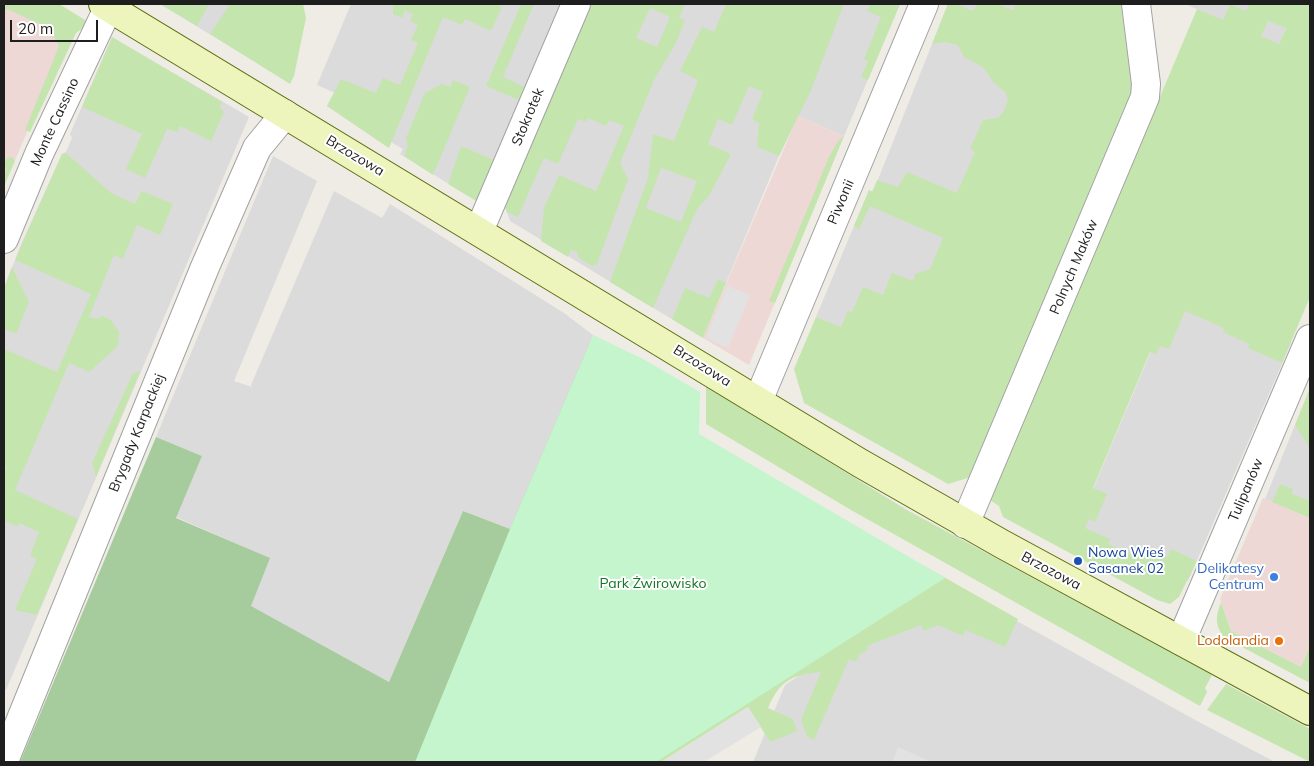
<!DOCTYPE html>
<html>
<head>
<meta charset="utf-8">
<style>
  body { margin:0 }
  #map { position:relative; width:1314px; height:766px; overflow:hidden; background:#eeece5; font-family:Mulish,sans-serif }
  canvas { display:block }
  .frame { position:absolute; inset:0; border:5px solid #1e1e1e; pointer-events:none }
  .scale { position:absolute; left:10px; top:20px; width:88px; height:22px; box-sizing:border-box; border:2px solid #1e1e1e; border-top:0; padding-left:6px; font-size:15px; line-height:18px; white-space:nowrap; color:#1e1e1e; -webkit-text-stroke:4px #fff; paint-order:stroke }
</style>
</head>
<body>
<div id="map">
<canvas width="1314" height="766"></canvas>
<div class="frame"></div>
<div class="scale">20 m</div>
</div>
<script>
const g = document.querySelector('canvas').getContext('2d');
g.lineJoin = 'round';
function fillPath(path, color) {
  g.fillStyle = color;
  g.fill(path, 'evenodd');
}
function strokePath(path, color, width, dash) {
  g.strokeStyle = color;
  g.lineWidth = width;
  g.lineCap = dash ? 'butt' : 'round';
  g.setLineDash(dash || []);
  g.stroke(path);
}
function write(font, color, halo, rows, align = 'center') {
  g.font = font + ' Mulish,sans-serif';
  g.lineWidth = 4;
  g.setLineDash([]);
  g.textBaseline = 'middle';
  g.strokeStyle = halo;
  g.fillStyle = color;
  for (const [text, x, y, turn = 0] of rows) {
    g.save();
    g.translate(x, y);
    g.rotate((+turn || 0) * Math.PI / 180);
    g.textAlign = isNaN(turn) ? turn : align;
    if (halo) g.strokeText(text, 0, 0);
    g.fillText(text, 0, 0);
    g.restore();
  }
}
const residential = new Path2D(`
  M160,4H276L252,60Z
  M351,4H562L478,202L400,154L403,149L391,142L389,148L327,106L335,93L317,85Z
  M587,4H900L844,136L798,116L779,156L703,338L510,221L503,202Z
  M948,4H1070L920,361L816,317L869,190L873,192Z
  M1185,4H1295L1279,45Z
  M112,37L249,117L6,690H4V288L22,242L62,154L66,152L72,138L70,134Z
  M273,156L317,181L234,381L252,387L251,385L334,191L382,218L390,204L564,313L593,335L510,529L463,511L389,682L250,606L269,558L176,517L202,456L156,437Z
  M1175,294L1291,343L1188,581L1070,544Z
  M1310,388V518L1265,499Z
  M943,580L1197,721L1275,762H753L785,685Z`);
const commercial = new Path2D(`
  M4,4L71,29L4,186Z
  M798,116L844,136L749,365L703,338Z
  M1263,498L1310,518V646L1301,667L1231,631L1220,599Z`);
const grass = new Path2D(`
  M4,4H59L90,23L76,33L30,132L25,130L59,46L49,28L7,9L4,11Z
  M160,4H209L197,26Z
  M230,4H303L306,18L294,76L290,84L210,34Z
  M393,4H494L502,7L491,31L465,19L462,25L443,17L389,148L327,106L341,79L376,93L383,78L400,85L418,43L411,40L418,25L410,21L413,14L405,10L402,18L393,14Z
  M521,4H534L503,77L527,88L521,101L486,86Z
  M587,4H685L679,18L685,20L676,43L654,80L620,163L628,179L597,264L592,266L579,258L577,252L571,250L568,257L541,241L544,208L559,175L596,191L624,126L609,120L606,126L588,118L586,122L578,119L558,164L544,158L518,217L507,212L503,202ZM650,8L670,17L657,47L636,38Z
  M726,4H844L811,90L779,156L757,147L759,123L752,119L763,92L749,86L732,125L718,119L708,144L731,154L709,196L697,209L653,308L610,282L648,178L653,134L674,141L698,80L680,71L702,27L714,32ZM661,168L697,181L681,222L646,208Z
  M870,4H900L868,80L861,77L868,61L864,59L881,17L867,11Z
  M948,4H956L973,11L977,4H997L1013,10L1016,4H1121L1132,87L1130,97L971,477L948,484L804,403L794,369L816,317L841,327L848,311L852,312L863,287L883,295L892,273L913,281L915,274L930,269L943,238L870,206L859,229L854,226L869,190L872,192L877,180L898,187L907,172L957,193L975,152L970,149L983,120L998,118L1004,111L1008,99L1005,92L993,82L984,68L964,57L958,45L945,42L932,44Z
  M1230,4L1246,11L1250,4H1310V297L1282,363L1248,348L1249,344L1223,332L1224,328L1185,311L1169,349L1160,346L1156,354L1150,352L1093,488L1107,494L1095,522L1089,519L1085,528L1110,539L1108,544L1138,557L1140,552L1154,557L1157,552L1167,557L1171,549L1197,561L1179,597L1170,604L1157,600L1003,517L999,506L990,500L1197,9L1223,20ZM1268,21L1286,28L1279,44L1261,36Z
  M112,37L222,102L220,107L224,112L211,141L180,126L177,132L167,129L145,178L126,169L142,134L82,107Z
  M453,80L470,87L433,175L404,156L408,146L406,138L425,93L442,84L450,87Z
  M844,136L775,303L769,301L829,157L838,141Z
  M461,146L496,161L478,202L448,184Z
  M66,153L111,193L135,204L142,191L173,204L160,235L137,225L123,259L114,255L89,317L97,319L102,316L111,320L119,332L118,346L89,372L69,363L15,490L78,519L37,615L15,610L37,559L30,556L39,532L19,523L17,527L4,520V473L7,466L4,464V349L57,372L91,294L15,260L62,154Z
  M12,157L15,161L4,186L6,168L4,165L7,158Z
  M12,267L29,302L16,334L4,329V288Z
  M718,279L726,283L703,338L672,319L685,288L709,298Z
  M140,371L96,477L92,463L133,373Z
  M706,386L905,509L1212,675L1205,688L1207,692L1200,706L851,510L706,424Z
  M1310,388V448L1295,425Z
  M1280,484L1293,489L1292,494L1310,501V518L1272,502Z
  M919,563L1018,619L1005,647L966,630L963,636L938,625L924,631L921,625L867,646L868,650L860,654L856,662L849,659L814,740L807,736L801,720L821,672C792,675 780,680 768,708L793,719L797,731L770,742L748,707L661,762H628Z
  M1221,602L1231,631L1301,667L1310,646V683L1225,638C1214,626 1216,615 1221,602Z
  M1226,684L1310,729V762L1207,710Z`);
const forest = new Path2D(`
  M593,335L438,746L415,762H20L156,437L202,456L176,518L270,558L251,606L389,682L463,511L510,529Z`);
const park = new Path2D(`
  M593,335L643,359L700,392L699,434L945,578L656,762H415L510,529Z`);
const parking = new Path2D(`
  M727,286L750,295L728,348L706,338Z
  M748,707L761,727L704,762H661Z
  M898,747L932,762H892Z`);
const street = new Path2D(`
  M479,231L576,4
  M4,239L39,154L110,4
  M758,401L924,4
  M965,524L1145,97L1146,84L1136,4
  M1181,641L1310,339
  M4,761L205,267L257,148L285,114`);
const secondary = new Path2D(`
  M103,4L860,463L1002,544L1310,711`);
const markers = [
  [1078,561,5,"#1a4fb4"],
  [1274,577,5,"#3f7fe0"],
  [1279,641,5,"#e8710a"]
];
const streetNames = [
  ["Stokrotek",528,117,-67],
  ["Monte Cassino",55,122,-65],
  ["Brzozowa",355,156,31],
  ["Piwonii",841,202,-67],
  ["Polnych Maków",1074,267,-67],
  ["Brzozowa",702,366,32],
  ["Brygady Karpackiej",137,433,-68],
  ["Tulipanów",1246,490,-67],
  ["Brzozowa",1051,571,28]
];
const transitNames = [
  ["Nowa Wieś",1088,553],
  ["Sasanek 02",1088,569]
];
const shopNames = [
  ["Delikatesy",1264,569],
  ["Centrum",1264,585]
];
const parkNames = [
  ["Park Żwirowisko",653,584]
];
const foodNames = [
  ["Lodolandia",1269,641]
];
fillPath(residential, '#dcdbdb');
fillPath(commercial, '#eed8d5');
fillPath(grass, '#c5e5ae');
fillPath(forest, '#a6cb9c');
fillPath(park, '#c4f5cc');
fillPath(parking, '#e2e2e2');
strokePath(street, '#a2a2a2', 30);
strokePath(secondary, '#5b6e0c', 30);
strokePath(street, '#fff', 28);
strokePath(secondary, '#edf5bc', 28);
for (const [x, y, r, color] of markers) {
  const dot = new Path2D();
  dot.arc(x, y, r, 0, 2 * Math.PI);
  g.fillStyle = color;
  g.fill(dot);
  strokePath(dot, '#fff', 2);
}
write('14px', '#1e1e1e', '#fff', streetNames);
write('14px', '#164399', '#fff', transitNames, 'left');
write('14px', '#366cbe', '#fff', shopNames, 'right');
write('14px', '#137523', '#fff', parkNames);
write('14px', '#c56008', '#fff', foodNames, 'right');
</script>
</body>
</html>
